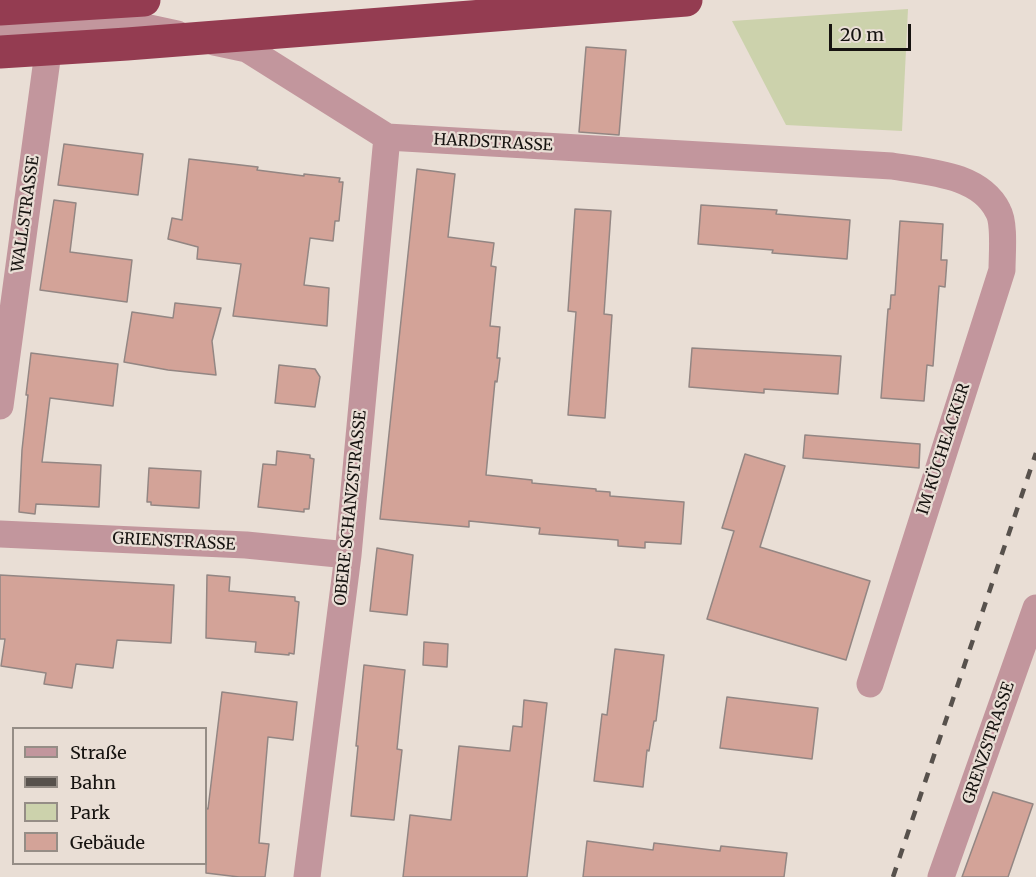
<!DOCTYPE html>
<html>
<head>
<meta charset="utf-8">
<style>
  body { margin:0 }
  #map { position:relative; width:1036px; height:877px; overflow:hidden; background:#e9ded5; font-family:Merriweather,serif }
  canvas { display:block }
  .legend { position:absolute; left:12px; top:727px; width:195px; height:138px; box-sizing:border-box; background:#e9ded5; border:2px solid #958d86; margin:0; padding:8px 10px; list-style:none; font-size:18px; color:#161310 }
  .legend li { display:flex; align-items:center; gap:12px; height:30px }
  .legend b { width:30px; border:2px solid #958d86 }
  .scale { position:absolute; left:829px; top:24px; width:82px; height:27px; box-sizing:border-box; border:3px solid #161310; border-top:0; padding-left:8px; font-size:18px; line-height:21px; white-space:nowrap; color:#161310; -webkit-text-stroke:4px #e9ded5; paint-order:stroke }
</style>
</head>
<body>
<div id="map">
<canvas width="1036" height="877"></canvas>
<ul class="legend">
<li><b style="height:8px;background:#c2969d"></b>Straße</li>
<li><b style="height:8px;background:#57514c"></b>Bahn</li>
<li><b style="height:16px;background:#ccd2ac"></b>Park</li>
<li><b style="height:16px;background:#d3a398"></b>Gebäude</li>
</ul>
<div class="scale">20 m</div>
</div>
<script>
const g = document.querySelector('canvas').getContext('2d');
g.lineJoin = 'round';
function fillPath(path, color) {
  g.fillStyle = color;
  g.fill(path, 'evenodd');
}
function strokePath(path, color, width, dash) {
  g.strokeStyle = color;
  g.lineWidth = width;
  g.lineCap = dash ? 'butt' : 'round';
  g.setLineDash(dash || []);
  g.stroke(path);
}
function write(font, color, halo, rows, align = 'center') {
  g.font = font + ' Merriweather,serif';
  g.lineWidth = 4.5;
  g.setLineDash([]);
  g.textBaseline = 'middle';
  g.strokeStyle = halo;
  g.fillStyle = color;
  for (const [text, x, y, turn = 0] of rows) {
    g.save();
    g.translate(x, y);
    g.rotate((+turn || 0) * Math.PI / 180);
    g.textAlign = isNaN(turn) ? turn : align;
    if (halo) g.strokeText(text, 0, 0);
    g.fillText(text, 0, 0);
    g.restore();
  }
}
const green = new Path2D(`
  M908,9L902,131L786,125L732,21Z`);
const building = new Path2D(`
  M586,47L626,50L619,135L579,132Z
  M64,144L143,154L138,195L58,185Z
  M189,159L258,167L257,170L304,176V174L340,178L339,182H343L339,221H335L333,241L310,238L304,285L329,288L327,326L233,316L241,264L197,259L198,247L168,239L172,218L182,220Z
  M417,169L455,174L448,237L494,243L491,266L496,267L490,326L500,327L497,358H500L497,382L495,381L486,475L532,480V483L596,489V491L610,492V496L684,502L681,544L645,542V548L618,546V540L539,534L540,528L469,521V527L380,519Z
  M54,200L76,203L70,252L132,260L127,302L40,290Z
  M701,205L777,210L776,214L850,220L847,259L772,253L773,250L698,244Z
  M575,209L611,211L604,314L612,315L605,418L568,415L576,312L568,311Z
  M900,221L943,224L941,260H947L945,287L939,286L933,366L927,365L924,401L881,398L888,309H890L891,295H895Z
  M175,303L221,308L212,341L216,375L168,370L124,362L132,312L173,318Z
  M692,348L841,356L838,394L764,389V393L689,387Z
  M31,353L118,364L113,406L50,398L42,462L101,465L99,507L36,504L35,514L19,512L22,450L28,395H26Z
  M279,365L315,369L320,377L315,407L275,403Z
  M805,435L920,444L919,468L803,458Z
  M277,451L310,455V458L314,459L309,509H304V512L258,507L263,464L276,465Z
  M745,454L785,466L760,547L870,581L846,660L707,619L734,531L722,528Z
  M149,468L201,471L199,508L151,505V502H147Z
  M377,548L413,555L407,615L370,611Z
  M0,575L174,585L171,643L117,640L113,668L76,664L72,688L44,684L46,673L1,666L5,639H0Z
  M207,575L230,577L229,591L295,597V601L299,602L294,654L289,653V655L255,652L256,642L206,638Z
  M424,642L448,644L447,667L423,665Z
  M615,649L664,655L656,721H654L649,751L647,750L643,787L594,781L602,714L607,715Z
  M364,665L405,670L397,749L402,750L394,820L351,816L358,746H356Z
  M222,692L297,702L293,740L268,737L259,843L269,844L265,877H239L206,873V808L208,809Z
  M727,697L818,708L812,759L720,748Z
  M524,700L547,703L527,877H403L410,815L451,820L459,746L510,751L513,726L522,727Z
  M993,792L1033,804L1008,877H962Z
  M587,841L653,850L654,843L720,851L721,846L787,853L784,877H583Z`);
const street = new Path2D(`
  M0,26L103,18L177,34
  M214,42L247,49L387,137L892,166C928,172 980,174 998,211C1005,223 1002,255 1002,270L870,684
  M0,406L51,30
  M0,534L246,545L348,555
  M307,877L348,555L387,137
  M941,877L1036,608`);
const highway = new Path2D(`
  M0,9L144,0`);
const rail = new Path2D(`
  M893,877L1036,453`);
const highwayBridge = new Path2D(`
  M0,52L127,44L686,0`);
const streetNames = [
  ["HARDSTRASSE",493,143,3],
  ["WALLSTRASSE",26,214,-82],
  ["IM KÜCHEACKER",944,449,-72],
  ["OBERE SCHANZSTRASSE",351,508,-84],
  ["GRIENSTRASSE",174,542,3],
  ["GRENZSTRASSE",989,743,-71]
];
fillPath(green, '#ccd2ac');
fillPath(building, '#d3a398');
strokePath(building, '#938683', 1.5);
strokePath(street, '#c2969d', 27);
strokePath(highway, '#943c51', 33);
strokePath(rail, '#57514c', 4.5, [10, 10]);
strokePath(highwayBridge, '#943c51', 33);
write('16px', '#161310', '#e9ded5', streetNames);
</script>
</body>
</html>
